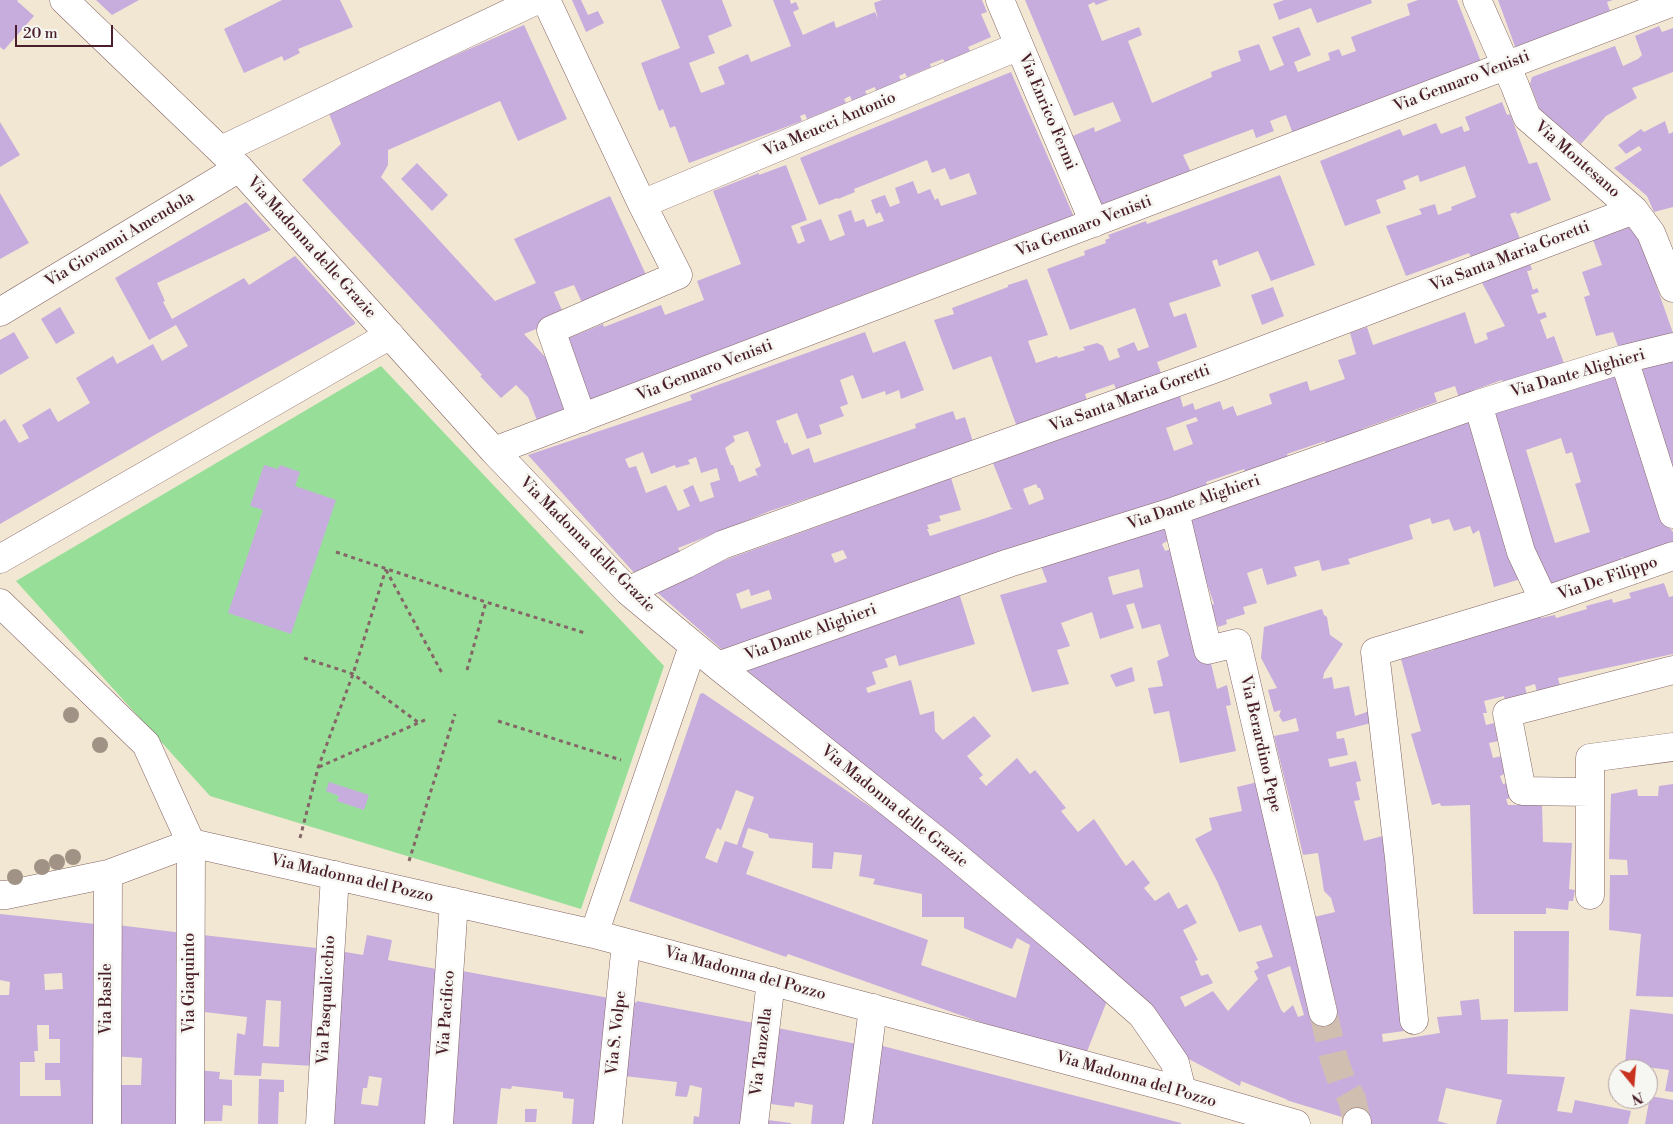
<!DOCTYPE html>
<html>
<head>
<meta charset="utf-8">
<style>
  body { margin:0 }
  #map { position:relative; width:1673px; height:1124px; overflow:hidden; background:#f2e7d2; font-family:"Libre Bodoni",serif }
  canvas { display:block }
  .north { position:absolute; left:1608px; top:1059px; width:50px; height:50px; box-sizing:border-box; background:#f6f6f2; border:1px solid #b1a0a2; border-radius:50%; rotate:163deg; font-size:14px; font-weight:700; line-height:20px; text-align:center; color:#4a1f2b }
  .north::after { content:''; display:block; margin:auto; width:18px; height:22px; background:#c8321e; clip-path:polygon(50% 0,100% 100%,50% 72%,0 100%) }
  .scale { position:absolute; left:15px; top:25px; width:98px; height:22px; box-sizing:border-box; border:2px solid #4a1f2b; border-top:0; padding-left:6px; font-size:15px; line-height:18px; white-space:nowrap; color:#4a1f2b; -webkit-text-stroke:4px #f6f6f2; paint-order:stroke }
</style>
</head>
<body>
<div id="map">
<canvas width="1673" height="1124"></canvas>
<div class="north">N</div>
<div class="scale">20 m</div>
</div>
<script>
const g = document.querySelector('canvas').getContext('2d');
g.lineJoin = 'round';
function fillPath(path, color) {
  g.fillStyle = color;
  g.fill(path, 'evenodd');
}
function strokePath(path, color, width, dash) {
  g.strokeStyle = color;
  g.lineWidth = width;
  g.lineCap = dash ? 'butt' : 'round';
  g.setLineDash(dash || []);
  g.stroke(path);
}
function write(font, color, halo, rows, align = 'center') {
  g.font = font + ' "Libre Bodoni",serif';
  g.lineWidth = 5;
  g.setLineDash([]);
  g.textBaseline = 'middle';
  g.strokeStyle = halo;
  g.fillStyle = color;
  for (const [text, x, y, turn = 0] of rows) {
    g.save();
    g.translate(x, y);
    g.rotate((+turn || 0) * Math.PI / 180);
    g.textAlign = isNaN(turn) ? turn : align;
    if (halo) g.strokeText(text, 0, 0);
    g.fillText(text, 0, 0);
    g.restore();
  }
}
const green = new Path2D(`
  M381,366L664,666L581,909L210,796L16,581Z`);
const building = new Path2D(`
  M0,0H18L17,1L34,16L4,50L0,47Z
  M96,0H139L112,15Z
  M282,0H340L353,27L298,49L300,53L284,61L282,56L244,73L224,29Z
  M572,0H581L588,15L598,11L604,23L586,32Z
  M661,0H722L732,26L708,36L715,53L689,63L701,93L725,84L718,67L748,54L751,62L791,46L773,0H790L791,4L796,2L799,9L793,12L803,35L834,21L836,28L875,12L878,19L874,3L882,0H982L987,12L981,14L991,37L968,47L970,51L945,62L943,59L930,64L931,67L907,77L905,73L899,76L901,80L876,91L875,87L865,91L867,95L852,101L850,96L844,99L846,103L807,119L805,114L800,116L802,121L689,163L675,126L670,128L663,109L659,111L641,63L680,48Z
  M1025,0H1109L1096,5L1094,2L1088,5L1102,41L1139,27L1142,35L1128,41L1152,103L1212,77L1211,72L1241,61L1238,51L1259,44L1270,71L1284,65L1272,37L1299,27L1311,55L1294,62L1298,72L1330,60L1328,53L1339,49L1342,56L1356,51L1351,37L1410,15L1407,4L1418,0H1457L1481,62L1293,134L1286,115L1270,121L1274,131L1256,138L1253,129L1183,155L1191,172L1100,207L1068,138L1094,127L1095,132L1121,121L1113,102L1074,116Z
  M1284,0H1371L1372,3L1317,23L1311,8L1279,20L1273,4Z
  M1498,0H1613L1607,2L1611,14L1516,49Z
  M524,25L567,119L518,141L500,101L388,150V165L381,177L495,301L536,283L514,239L610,196L647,277L584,307L574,285L554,292L565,317L524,334L549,361L569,412L538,423L528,397L516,385L501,398L480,376L482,375L302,180L341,144L328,111Z
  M1659,26L1662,32L1673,28V72L1632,88L1637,98L1606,116L1581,144L1540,110L1530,84L1532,77L1615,46L1623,66L1638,59L1642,55L1635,36Z
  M1011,72L1074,217L1040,230L1039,228L816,313L817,316L589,402L566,339L603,324L604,327L661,305L665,315L704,300L697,281L741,264L713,191L759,173V175L786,165L807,220L791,226L798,244L805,241L800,227L821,219L830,241L845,235L838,215L851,210L855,222L864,219L867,227L884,221L880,212L876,214L871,200L885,195L890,207L900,203L895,188L913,181L918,194L930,189L935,200L938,198L941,206L977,194L969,173L950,180L945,168L932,173L927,160L854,189L855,192L838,199L837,198L819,205L800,158Z
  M1502,102L1507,115L1510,114L1529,164L1537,162L1551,200L1517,214L1516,212L1510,214L1521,241L1472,260L1469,253L1406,276L1386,226L1422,214L1419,209L1435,204L1438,215L1452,210L1451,207L1476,197L1465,166L1420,182L1418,175L1403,181L1406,189L1376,200L1381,213L1345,226L1320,161L1400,129L1403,136L1436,123L1441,134L1462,126L1464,132L1470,130L1465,117Z
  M1665,121L1669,134L1673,132V207L1654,212L1647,196L1614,168L1642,150L1639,146L1626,154L1618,145L1641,129L1644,132Z
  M0,122L20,155L0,167Z
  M417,163L448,195L432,211L401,179Z
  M1280,175L1315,265L1271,281L1258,251L1219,266L1217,259L1212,261L1221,286L1169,303L1174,317L1186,313L1197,347L1157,362L1164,381L1119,397L1114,384L1085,394L1088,404L1017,427L991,356L953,370L934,320L954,314L952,308L1008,287V285L1027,279L1048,335L1028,341L1036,363L1057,356L1058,358L1085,350L1083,347L1097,343L1103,346L1109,361L1120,357L1117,349L1134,342L1138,351L1149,347L1135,308L1070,330L1047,269L1085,255L1084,251L1106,243L1105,240L1110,238L1108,235L1146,221L1147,224Z
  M0,193L29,243L0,259Z
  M246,202L271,230L157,283L165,301L163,302L172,319L244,278L249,285L295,256L355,322V324L158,433L0,524V422L5,419L19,443L29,438L22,425L50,408L58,422L90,403L76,378L113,356L117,364L153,344L162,361L188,346L176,325L149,340L115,278Z
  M1635,225L1673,333L1620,352L1613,332L1596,336L1584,297L1590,295L1582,272L1602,265L1593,240Z
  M1529,261L1532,270L1527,271L1533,290L1537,288L1539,292L1531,295L1538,314L1545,312L1547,317L1540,320L1547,339L1554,336L1566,369L1506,388L1502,380L1471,391L1469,395L1459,398L1455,386L1434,393L1437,402L1362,429L1363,432L1328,450L1325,441L1287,454L1290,462L1247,479L1244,469L1206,482L1209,489L727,654L651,587L951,478L961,510L939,516L941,521L927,525L929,529H927L930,536L986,518L1014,508H1011L993,463L1180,396L1183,407L1193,403L1195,410L1220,401L1223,410L1233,406L1237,416L1272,404L1269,394L1307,381L1310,391L1345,379L1338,360L1356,354L1350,333L1367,327L1373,345L1465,312L1475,344L1488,339L1486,333L1505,326L1480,279ZM1196,417L1198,421L1186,425L1193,444L1174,451L1166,428ZM1036,484L1038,488H1040L1044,499L1029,505L1023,489ZM843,550L847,558L835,563L831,554ZM749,589L751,596L769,590L772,599L741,609L736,594Z
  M1273,287L1284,316L1262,325L1251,295Z
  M60,307L75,333L56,344L41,319Z
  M14,332L29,358L0,375V340Z
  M865,332L873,353L905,341L924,390L901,399L899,390L886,395L885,391L862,399L853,375L840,380L848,404L840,407L844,416L819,425L822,434L807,439L797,413L776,421L785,444L787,442L792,455L809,448L814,463L916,428L915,424L953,411L956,420L965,417L974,445L875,476L770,511L746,521L747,523L726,530V529L678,548L683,558L637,576L528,455L692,400L690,395ZM748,431L761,466L755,469L758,477L756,475L739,482L733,465H731L725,448L735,441L733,436ZM643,452L651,474L675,465L676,468L690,464L688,460L696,457L701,473L717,468L720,480L710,483L714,497L700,502L693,485L683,490L690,506L678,511L666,485L646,493L636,466L629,468L625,459Z
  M1673,357V489L1633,371Z
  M1618,365L1667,524L1673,532V543L1671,546L1631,560L1621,557L1624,566L1548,587L1531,551L1487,407ZM1561,438L1566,454L1572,452L1581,482L1575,484L1590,532L1555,543L1526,450Z
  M1475,418L1524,578L1494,587L1479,530L1473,534L1470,526L1454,531L1449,519L1432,524L1430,518L1409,525L1413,539L1348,559L1350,564L1322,571L1319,560L1294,567L1297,576L1267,585L1262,568L1247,573L1257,603L1243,607L1245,614L1226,620L1227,624L1218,627L1210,605L1214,604L1183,513Z
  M264,465L278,469L280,465L300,472L295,486L336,500L291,634L228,613L263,510L250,506Z
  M1164,529L1167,532L1168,537L1167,541L1162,544L1165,551L1171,549L1207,646L1217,689L1227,685L1231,705L1226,706L1236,751L1180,763L1169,711L1154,714L1148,688L1163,686L1157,661L1169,656L1160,624L1142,629L1134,603L1126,605L1134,628L1100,639L1092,612L1061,623L1070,646L1057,650L1069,684L1032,692L1000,595L1047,582L1039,561ZM1139,569L1143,587L1113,595L1108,577Z
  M1664,583L1669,597L1673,596V654L1558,678L1560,686L1537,692L1535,684L1525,687L1527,695L1505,701L1504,696L1484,701L1487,713H1483L1486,725L1494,723L1498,741L1489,743L1493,758L1502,756L1507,773L1500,776L1503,784L1507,783L1512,798L1506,799L1508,805H1542L1543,842L1572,843L1569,889L1575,890L1573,901H1569L1568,910L1546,908V914H1473L1470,805L1441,806L1440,803L1432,805L1411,734L1421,731L1401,659L1434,650V647L1475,636L1474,633L1539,614L1541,618L1555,615L1556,618L1587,609L1586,606L1612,599L1613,603L1631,598L1629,593Z
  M958,590L975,644L899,666L896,655L885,659L888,667L872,672L876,684L866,688L868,693L911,680L920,715L934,711L935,731L943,740L974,716L991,736L967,756L983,775L979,778L986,786L1017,758L1030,774L1035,770L1066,808L1061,811L1078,832L1094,819L1126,866L1133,860L1150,883L1144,888L1155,901L1169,892L1178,909L1187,904L1197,923L1183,930L1198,960L1195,961L1201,976L1208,974L1213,983L1180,997L1185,1007L1213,991L1228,1011L1258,979L1254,971L1259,968L1256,962L1273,957L1261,925L1239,932L1217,881L1195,839L1212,830L1209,818L1242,811L1237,787L1262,781L1314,1014L1337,1008L1314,917L1335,912L1331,898L1324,891L1318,853L1303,855L1274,736L1299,731L1296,718L1283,722L1279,716L1281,710L1274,712L1268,690L1277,688L1261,658L1264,627L1322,609L1324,615L1327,617L1330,635L1343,644L1324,673L1323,679L1332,677L1334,689L1349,686L1355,716L1370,711L1371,723L1336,732L1337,739L1344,738L1348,755L1328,759L1330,767L1356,761L1361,781L1356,782L1360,800L1354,801L1364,841L1386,835L1404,1031L1382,1034L1383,1042L1440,1033L1437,1017L1462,1015L1460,1001L1479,999L1481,1020L1508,1019L1507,1074L1565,1077L1557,1111L1572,1113L1575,1100L1631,1111L1628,1124H1496L1502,1100L1446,1088L1438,1121L1449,1124H1365L1286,1100H1288L1241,1081L1240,1086L1183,1056L864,768L742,666ZM1290,966L1304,1015L1298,1017L1293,1005L1284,1013L1281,1010L1267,975Z
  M1132,667L1135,681L1116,687L1110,675Z
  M703,693L934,850L1109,996L1084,1059L788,954L786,957L629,901L700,694ZM736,790L754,797L737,845L725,841L717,863L705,858L717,828L721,830ZM748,828L768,834L769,838L813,843L812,868L832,869L834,852L862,855L859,876L875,879L873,884L922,894V917H964V928L1012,949L1017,938L1030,945L1016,998L921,965L928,940L746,874L754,852L742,847Z
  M329,782L369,795L364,810L337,801L339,796L326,791Z
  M1673,784V997L1636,996L1641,934L1609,930L1610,875H1628L1627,860L1609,859L1611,794L1637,789L1638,796H1658L1659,786Z
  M0,914L95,924L98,1124H0V995H9L10,982L0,980ZM62,973L63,989L45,990L44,974ZM37,1025H49V1039H60V1063H45V1080H60L61,1096H20V1062H35L34,1051H38Z
  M109,924L183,933V1124H115L114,1085H141L142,1058L112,1056Z
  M1514,931H1569L1568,1011L1514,1012Z
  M194,934L325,949L314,1066L262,1063L261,1076L234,1075L237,1033L245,1035L247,1017L196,1011ZM266,1000L281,1001L279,1047L263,1046Z
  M367,935L392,940L388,960L442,970L430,1124H330L339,951L363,955ZM369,1076L382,1078L378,1106L361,1104L363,1088H367Z
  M457,970L636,1003L637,1001L759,1024L747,1124H693L694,1116L699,1117L702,1088L690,1085L687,1097L675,1096L677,1082L624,1076L602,1124H572L574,1099L563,1098V1092L512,1086L511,1089L501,1088L497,1124H445Z
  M1630,1009L1673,1014V1092L1665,1091L1669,1070L1625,1064Z
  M773,1027L862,1045L853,1124H811L813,1105L795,1102L794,1107L763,1103Z
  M875,1044L1181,1123V1124H865Z
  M196,1070L220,1072L219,1079L232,1080V1106L223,1105L222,1121H195Z
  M259,1079L284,1080V1092H279L278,1124H258Z
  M1650,1096L1673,1100V1124H1645Z
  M525,1109H537L536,1122H525Z
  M760,1119L791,1123V1124H759Z`);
const streetTunnel = new Path2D(`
  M1323,1012L1334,1059L1342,1082L1352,1099L1357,1122`);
const path = new Path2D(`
  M336,552L486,602L585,633
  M386,570L442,673
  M304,658L353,674L419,723
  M467,670L486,602
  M498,721L621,760
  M319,767L427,719
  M300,838L318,768L353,674L386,569
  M409,861L455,714`);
const street = new Path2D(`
  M64,0L239,168L494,451L628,591L718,666L945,847L1068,950L1142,1015L1175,1063L1182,1091
  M546,0L642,204L678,275L551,330L582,418
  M1000,0L1094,223
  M1477,0L1515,86L1527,117L1634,210L1651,233L1673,288
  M221,150L537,0
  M642,204L1019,46
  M0,312L239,168
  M1624,359L1673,514
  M1478,404L1521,552L1544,601
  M494,451L1673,2
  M1175,511L1208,650L1237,643L1323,1012
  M0,559L390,335
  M628,591L686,564L722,545L1211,370L1634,210
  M0,603L146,744L191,843L190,1124
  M718,666L1009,563L1175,511L1478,404L1624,359L1673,347
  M1590,792L1522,791L1507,713L1673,670
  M191,843L594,934L1182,1091L1296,1124
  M0,895H6L108,874L191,843
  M1590,895V758L1673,747
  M594,934L693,646
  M1414,1020L1399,858L1375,652L1544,601L1673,556
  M107,1124L108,874
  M320,1124L335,875
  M439,1124L454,902
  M608,1124L626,943
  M754,1124L771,981
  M858,1124L873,1008
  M1357,1124V1122`);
const trees = [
  [71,715],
  [100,745],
  [73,857],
  [57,862],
  [42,867],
  [15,877]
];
const streetNames = [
  ["Via Gennaro Venisti",1462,82,-21],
  ["Via Enrico Fermi",1047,112,67],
  ["Via Meucci Antonio",830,125,-23],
  ["Via Montesano",1577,160,41],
  ["Via Gennaro Venisti",1084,227,-21],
  ["Via Giovanni Amendola",120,240,-31],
  ["Via Madonna delle Grazie",311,248,48],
  ["Via Santa Maria Goretti",1510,257,-21],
  ["Via Gennaro Venisti",705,371,-21],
  ["Via Dante Alighieri",1578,374,-16],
  ["Via Santa Maria Goretti",1130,399,-20],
  ["Via Dante Alighieri",1194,503,-19],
  ["Via Madonna delle Grazie",587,545,45],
  ["Via De Filippo",1608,579,-19],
  ["Via Dante Alighieri",811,633,-20],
  ["Via Berardino Pepe",1260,744,77],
  ["Via Madonna delle Grazie",894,807,39],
  ["Via Madonna del Pozzo",352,879,13],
  ["Via Madonna del Pozzo",745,974,15],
  ["Via Giaquinto",190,983,-90],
  ["Via Basile",107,999,-90],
  ["Via Pasqualicchio",327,1000,-87],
  ["Via Pacifico",447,1013,-86],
  ["Via S. Volpe",617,1033,-84],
  ["Via Tanzella",762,1052,-83],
  ["Via Madonna del Pozzo",1136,1080,16]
];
fillPath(green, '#97df99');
fillPath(building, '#c7addd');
strokePath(streetTunnel, '#d0bfb1', 28, [28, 14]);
strokePath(street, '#856565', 29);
strokePath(path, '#856565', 3, [4, 4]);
strokePath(street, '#fff', 28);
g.fillStyle = '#a09385';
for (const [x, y] of trees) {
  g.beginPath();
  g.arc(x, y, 8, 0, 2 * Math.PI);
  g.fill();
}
write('16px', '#4a1f2b', '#f6f6f2', streetNames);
</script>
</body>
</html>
